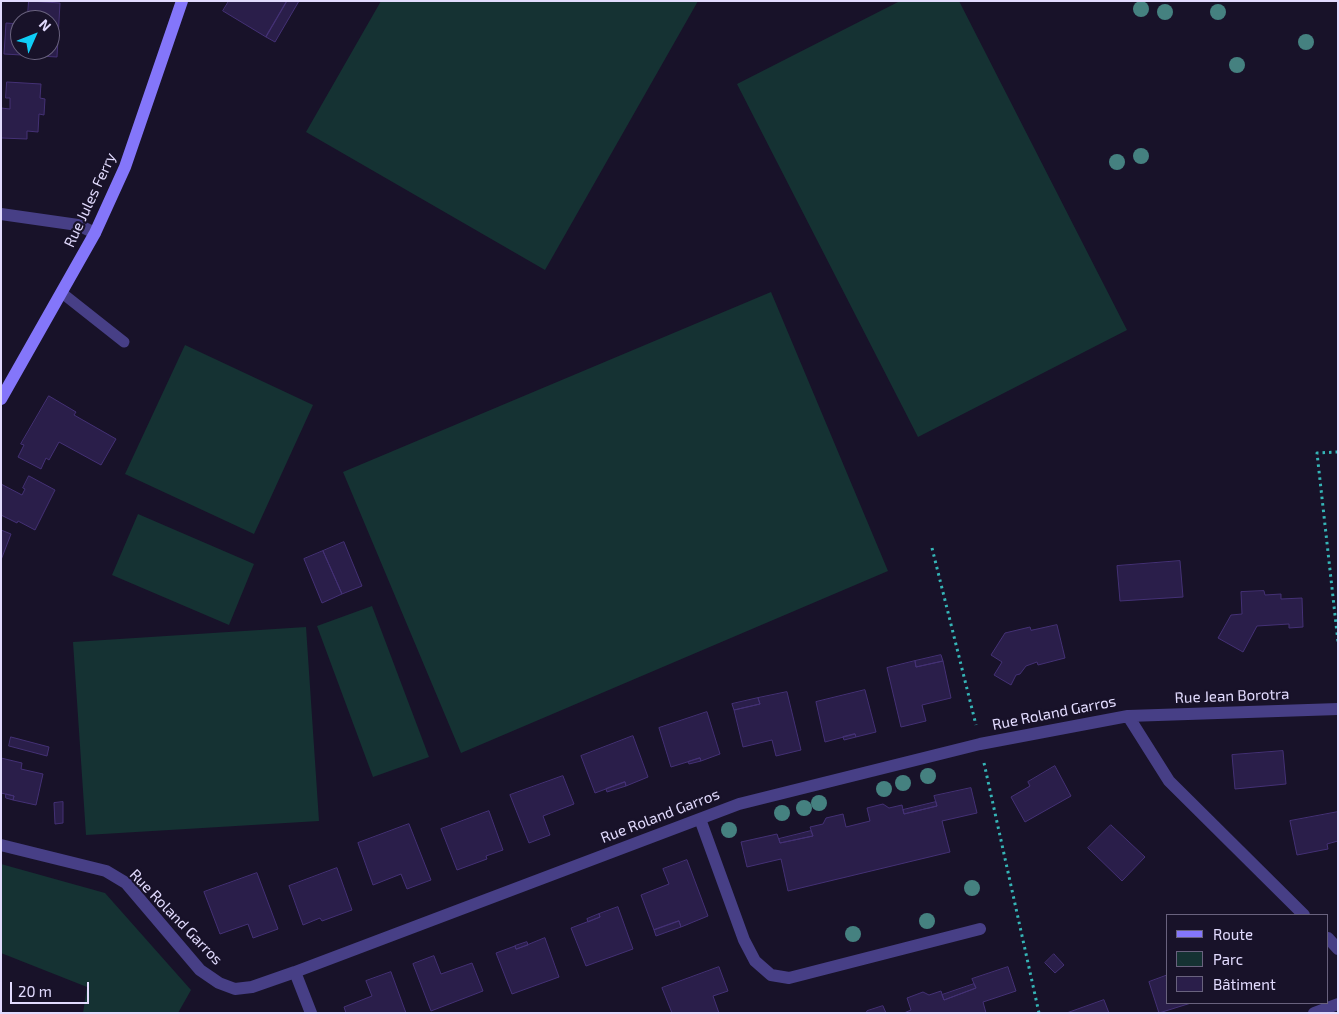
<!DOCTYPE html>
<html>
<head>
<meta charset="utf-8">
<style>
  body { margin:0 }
  #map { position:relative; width:1339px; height:1014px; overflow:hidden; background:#181229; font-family:"Exo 2",sans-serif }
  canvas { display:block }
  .frame { position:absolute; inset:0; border:2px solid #e2dbfe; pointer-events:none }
  .legend { position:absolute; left:1166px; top:914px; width:162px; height:90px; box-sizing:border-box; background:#181229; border:1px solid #69627e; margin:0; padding:6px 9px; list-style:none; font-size:15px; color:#e2dbfe }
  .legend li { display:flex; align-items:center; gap:10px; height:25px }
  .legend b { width:25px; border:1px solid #69627e }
  .north { position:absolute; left:10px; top:10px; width:50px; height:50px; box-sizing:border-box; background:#181229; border:1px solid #69627e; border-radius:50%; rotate:46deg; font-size:14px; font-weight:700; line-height:20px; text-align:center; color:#e2dbfe }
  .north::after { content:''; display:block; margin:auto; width:18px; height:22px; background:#0fcdf6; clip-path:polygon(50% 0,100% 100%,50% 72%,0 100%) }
  .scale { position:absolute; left:10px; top:982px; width:79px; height:22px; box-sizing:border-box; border:2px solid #e2dbfe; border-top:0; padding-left:6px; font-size:15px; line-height:18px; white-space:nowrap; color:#e2dbfe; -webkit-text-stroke:4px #181229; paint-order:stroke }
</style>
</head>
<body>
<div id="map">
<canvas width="1339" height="1014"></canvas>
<div class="frame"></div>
<ul class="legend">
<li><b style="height:6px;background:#8476fa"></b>Route</li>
<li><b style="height:14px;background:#153233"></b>Parc</li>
<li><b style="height:14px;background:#2a1e4a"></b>Bâtiment</li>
</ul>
<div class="north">N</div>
<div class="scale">20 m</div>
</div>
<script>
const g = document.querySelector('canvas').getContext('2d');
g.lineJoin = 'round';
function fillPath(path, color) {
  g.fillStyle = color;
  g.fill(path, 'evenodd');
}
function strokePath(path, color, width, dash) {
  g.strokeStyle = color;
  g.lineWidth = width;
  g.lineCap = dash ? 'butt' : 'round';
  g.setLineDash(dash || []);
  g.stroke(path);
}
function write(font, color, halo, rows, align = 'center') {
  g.font = font + ' "Exo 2",sans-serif';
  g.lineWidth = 4.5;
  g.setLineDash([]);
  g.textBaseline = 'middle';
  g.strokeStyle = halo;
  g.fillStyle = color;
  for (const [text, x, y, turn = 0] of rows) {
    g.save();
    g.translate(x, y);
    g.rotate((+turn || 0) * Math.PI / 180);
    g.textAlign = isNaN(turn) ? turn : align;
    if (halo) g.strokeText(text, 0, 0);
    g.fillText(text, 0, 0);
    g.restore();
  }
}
const green = new Path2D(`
  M381,1H698L545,270L306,132Z
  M900,1H959L1127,330L918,437L737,84Z
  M771,292L888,571L461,753L343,472Z
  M185,345L313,405L254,534L125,474Z
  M138,514L254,564L229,625L112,575Z
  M372,606L429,757L373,777L317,626Z
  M306,627L319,821L86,835L73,642Z
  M1,864L105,893L191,990L178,1013H83L87,987L1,953Z`);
const building = new Path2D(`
  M29,1L60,3L57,57L4,54L6,23L20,24V50H50V20H32V15H28Z
  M229,1H287L266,37L223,11Z
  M287,1H299L275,42L266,37Z
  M7,82L41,84L40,98L45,99L44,115L39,114L38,132L27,131V139L1,138V108L10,109V98H6Z
  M49,396L76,412L74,415L116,439L101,465L59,442L49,460L46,458L41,469L18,457L24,445L21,444Z
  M29,476L55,490L35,530L18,521L17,523L1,515V484L22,495L25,489L23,488Z
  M1,530L11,534L1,560Z
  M344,542L362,586L342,594L323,551Z
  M323,551L342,594L322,603L304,559Z
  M1180,561L1183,597L1120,601L1117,566Z
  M1264,591L1265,595L1281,594V599L1302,598L1303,627L1289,628V624L1257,626L1243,652L1218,638L1231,615L1242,614L1241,592Z
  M1057,625L1065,658L1038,665L1037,662L1026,666L1020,674L1016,675L1011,685L994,675L1002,662L991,655L1005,633L1030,627L1031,630Z
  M941,655L943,661L916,667L915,661Z
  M915,661L916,667L943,661L951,698L922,705L926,721L901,727L887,668Z
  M865,690L876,732L856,737L855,734L825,742L816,702Z
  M787,692L801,750L776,756L772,740L743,747L734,710L760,704L758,698Z
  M758,698L760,704L734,710L732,704Z
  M707,712L720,754L701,761L700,758L671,767L659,728Z
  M855,734L856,737L844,740L843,737Z
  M633,736L648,777L626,786L625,782L595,793L581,756Z
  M11,737L49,747L47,756L9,746Z
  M1283,751L1286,784L1235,789L1232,755Z
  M1,758L22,763L21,769L43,774L36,805L13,800L14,796L1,793Z
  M700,758L701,761L689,764L688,762Z
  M1055,766L1071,796L1025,822L1011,797L1030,786L1028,782Z
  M563,776L574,804L543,816L550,835L529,843L510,795Z
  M625,782L626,786L607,792L606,789Z
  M971,788L977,813L942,821L950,852L788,891L781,859L747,867L741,842L777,834L780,843L813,836L810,827L823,824L826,818L843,814L846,827L870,821L867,808L883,804L889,808L902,805L904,814L937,806L934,796Z
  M6,794L14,796L13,800L6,798Z
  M63,802V823L55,824L54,803Z
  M936,802L937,806L904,814L903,810Z
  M489,811L503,850L486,856L487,859L457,870L441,829Z
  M1338,812V841L1327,844L1328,849L1297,855L1290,821Z
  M409,824L431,880L407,889L401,874L373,885L358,843Z
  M1111,825L1145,857L1122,881L1088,848Z
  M811,831L813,836L780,843L779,839Z
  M687,860L708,916L681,927L679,921L654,930L641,895L669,884L663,869Z
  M337,868L352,910L322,921L320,918L303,925L289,886Z
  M257,873L278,929L253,938L248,924L220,934L204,892Z
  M618,907L633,949L586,966L571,928L600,917L599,914Z
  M599,914L600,917L588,922L587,919Z
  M679,921L681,927L656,936L654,930Z
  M545,938L559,977L512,994L496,953L515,946L516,949Z
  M527,942L528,945L516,949L515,946Z
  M1054,954L1064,965L1055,973L1045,963Z
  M434,956L441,974L472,963L483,991L431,1011L413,964Z
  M719,967L728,991L713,996L719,1013H672L662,988Z
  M1008,967L1016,991L983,1002L986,1013H904L911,1010L907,998L923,992L929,995L941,991L944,1000L976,988L972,979Z
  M391,972L406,1013H346L344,1007L372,996L366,981Z
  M1168,975V1003H1191L1159,1013L1149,982Z
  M974,984L976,988L944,1000L942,995Z
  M1104,1000L1109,1013H1067Z
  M883,1006L886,1013H866L867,1011Z`);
const path = new Path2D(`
  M1338,452L1317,453L1338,642
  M932,548L976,725
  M984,763L1039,1013`);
const lane = new Path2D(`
  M62,293L124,342`);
const street = new Path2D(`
  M1,214L78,225L95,233
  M1128,716L1338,709
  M700,819L744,940L755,961L771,975L789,978L980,929
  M1,845L106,871L126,883L200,970L219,983L235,989L252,987L295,972L739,804L980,744L1128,716L1169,781L1304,915
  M1328,938L1338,949
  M295,972L311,1013
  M1314,1013L1338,1004`);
const secondary = new Path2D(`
  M1,399L95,233L125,167L182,1`);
const trees = [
  [1141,9],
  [1165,12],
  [1218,12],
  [1306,42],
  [1237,65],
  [1141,156],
  [1117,162],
  [928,776],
  [903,783],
  [884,789],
  [819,803],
  [804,808],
  [782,813],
  [729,830],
  [972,888],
  [927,921],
  [853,934]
];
const streetNames = [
  ["Rue Jules Ferry",90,200,-65],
  ["Rue Jean Borotra",1232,696,-2],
  ["Rue Roland Garros",1054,713,-11],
  ["Rue Roland Garros",660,816,-21],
  ["Rue Roland Garros",176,917,46]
];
fillPath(green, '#153233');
fillPath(building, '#2a1e4a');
strokePath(building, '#443175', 1);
strokePath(path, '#35b5b7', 3, [2.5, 4]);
strokePath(lane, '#473f86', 11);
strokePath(street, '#473f86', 12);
strokePath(secondary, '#8476fa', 12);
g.fillStyle = '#458180';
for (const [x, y] of trees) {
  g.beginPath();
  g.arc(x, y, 8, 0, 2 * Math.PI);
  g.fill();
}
write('15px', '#e2dbfe', '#181229', streetNames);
</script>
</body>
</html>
